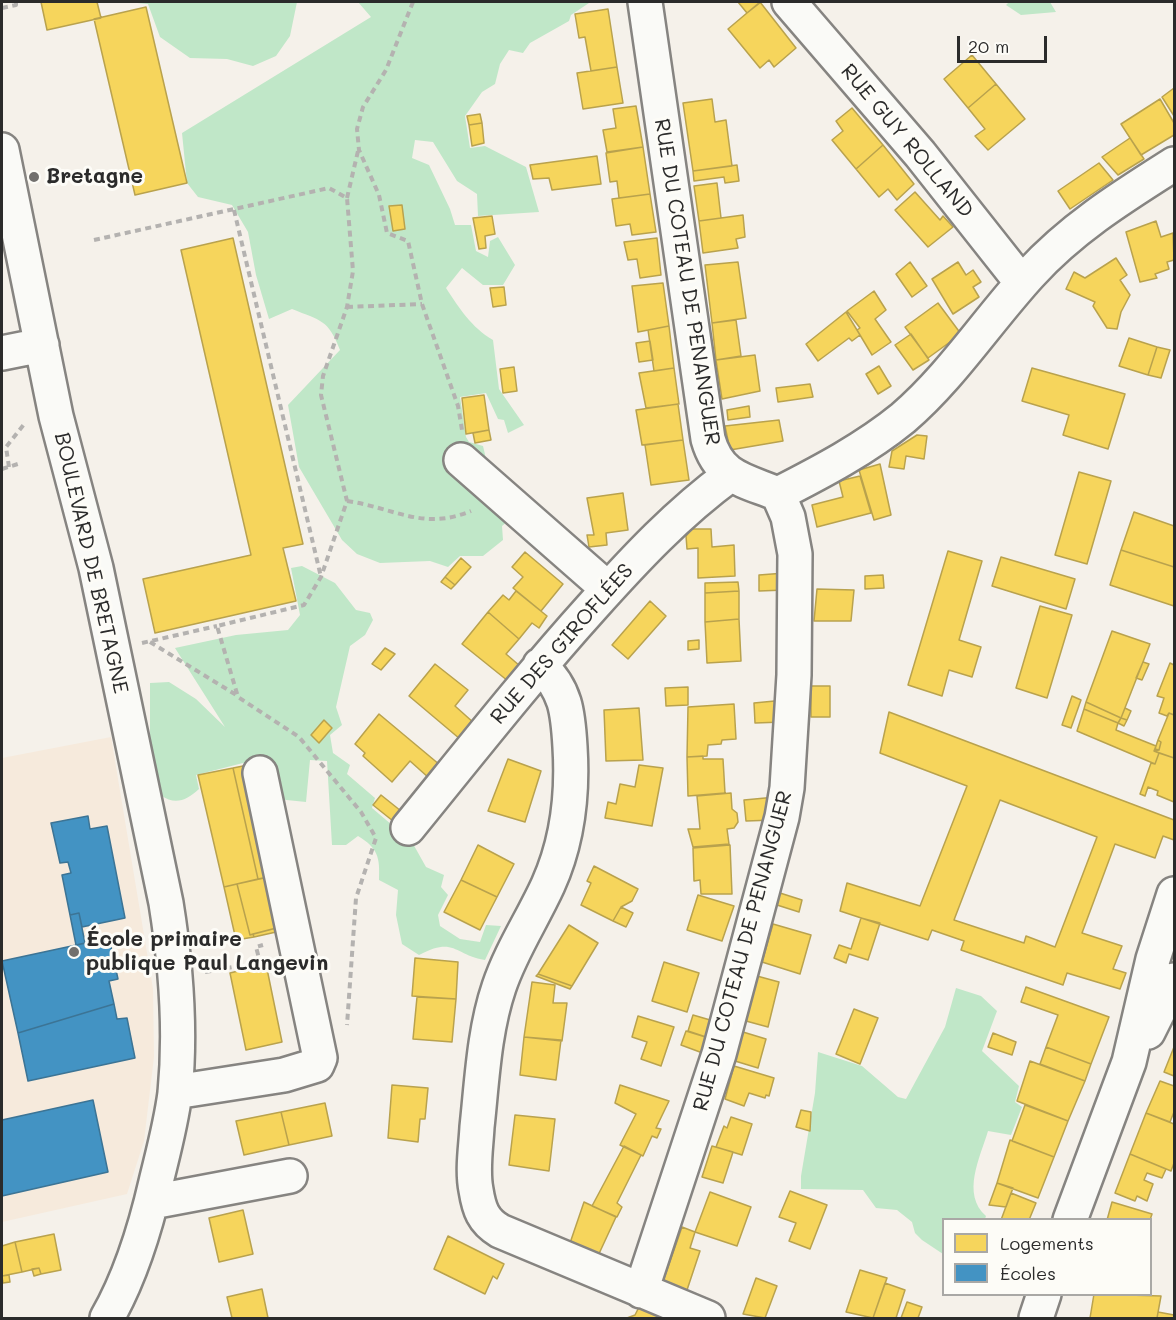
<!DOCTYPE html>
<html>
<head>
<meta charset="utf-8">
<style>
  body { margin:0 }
  #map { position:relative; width:1176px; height:1320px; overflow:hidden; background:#f5f1ea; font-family:Mali,sans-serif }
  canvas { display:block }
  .frame { position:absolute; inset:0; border:3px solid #2b2b2b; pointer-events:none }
  .legend { position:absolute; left:942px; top:1218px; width:210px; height:78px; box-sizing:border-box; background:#fdfcf7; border:2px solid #a9a8a5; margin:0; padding:8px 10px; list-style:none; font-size:18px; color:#2b2b2b }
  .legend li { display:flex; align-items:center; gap:12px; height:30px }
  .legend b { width:30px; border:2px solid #a9a8a5 }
  .scale { position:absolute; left:957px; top:36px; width:90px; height:27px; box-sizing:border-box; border:3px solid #2b2b2b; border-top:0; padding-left:8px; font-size:18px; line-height:21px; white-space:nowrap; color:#2b2b2b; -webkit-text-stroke:4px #fdfcf7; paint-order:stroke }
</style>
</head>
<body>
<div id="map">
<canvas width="1176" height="1320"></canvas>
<div class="frame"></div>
<ul class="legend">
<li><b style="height:16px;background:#f6d55c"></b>Logements</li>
<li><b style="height:16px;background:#4393c3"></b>Écoles</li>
</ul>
<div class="scale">20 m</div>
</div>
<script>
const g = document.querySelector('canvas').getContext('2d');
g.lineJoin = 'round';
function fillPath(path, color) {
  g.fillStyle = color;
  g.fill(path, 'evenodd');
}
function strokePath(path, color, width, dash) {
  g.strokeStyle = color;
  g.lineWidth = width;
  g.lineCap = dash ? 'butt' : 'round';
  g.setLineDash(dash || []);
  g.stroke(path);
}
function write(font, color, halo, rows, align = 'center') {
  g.font = font + ' Mali,sans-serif';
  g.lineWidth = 6;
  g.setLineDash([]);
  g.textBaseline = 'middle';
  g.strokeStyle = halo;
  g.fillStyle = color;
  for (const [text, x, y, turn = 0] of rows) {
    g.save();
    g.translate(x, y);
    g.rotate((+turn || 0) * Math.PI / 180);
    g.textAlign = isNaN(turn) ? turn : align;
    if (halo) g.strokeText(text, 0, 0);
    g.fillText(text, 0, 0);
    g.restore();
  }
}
const built = new Path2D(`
  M111,737L153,989L154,1057L144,1141L127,1194L2,1222V758Z`);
const green = new Path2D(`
  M126,2H297L290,36L276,56L253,66L227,59L190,58L160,37L148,4Z
  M358,2L589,3L571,15L569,21L530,43L523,53L509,50L500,64L495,84L482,92L465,116L470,148L485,146L526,167L539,212L478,216L477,194L457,181L433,142L415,140L412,158L429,165L450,209L455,225H471L476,251L488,257L490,241L498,237L515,265L503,285H483L462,268L446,288C460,309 471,327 493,340L499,389L524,425L508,433L504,420L498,419L486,393L460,397L466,437L469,442L483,446L488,467L515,515L502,526L503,540L483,556H460L448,567L430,561L380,563L357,554L342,540L299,467L288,405L340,350C328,319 321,321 292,309L269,319L256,275L248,232L232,205L198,197L187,183L182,133L371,17Z
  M1009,2H1050L1056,12L1021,15L1006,5Z
  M302,566L335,583L356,610L370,613L373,620L365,635L350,646L336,707L342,725L330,735L333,753L350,765L347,774L375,798L372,808L412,842L426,867L444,875L441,887L448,895L438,915L440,926L460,939L480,942L486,925L501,926L485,960C454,955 455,936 419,955L402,944L396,915L398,890L379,880C380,857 378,848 358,836L346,845H332L327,761L310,760L306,802L277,799L251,765L243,763L196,775L199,789C187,800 175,806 161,795L150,737V683L169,682L196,699L225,727L175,648L236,635L288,630L300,615L291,568Z
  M956,988L981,996L997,1011L982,1051L1019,1086L1015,1102L1022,1107L1011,1135L988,1131C980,1158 961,1194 986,1216L985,1219L944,1220L943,1254L922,1240L915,1233L912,1222L897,1210L876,1208L863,1190L801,1189V1176L815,1093L818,1052L862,1066L898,1097L906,1099L945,1027Z`);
const homes = new Path2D(`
  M41,2H97L101,18L47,30Z
  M738,2H761L747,13Z
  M760,2L796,48L774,67L769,60L760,68L728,29Z
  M146,7L187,183L135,195L94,19Z
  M608,9L617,67L591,71L585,37L579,38L575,14Z
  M972,55L996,84L968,108L944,79Z
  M617,67L623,103L583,109L577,73Z
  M996,84L1025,119L988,150L975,136L985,129L968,108Z
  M1174,88V116L1162,97Z
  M712,99L715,122L726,120L732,166L693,171L683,103Z
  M1160,99L1174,123V135L1141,155L1121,124Z
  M636,106L643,147L607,152L603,130L616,128L613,109Z
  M852,108L883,145L856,169L832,140L843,131L836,121Z
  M480,114L482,123L469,125L467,116Z
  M482,123L484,143L472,146L469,125Z
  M1130,138L1144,159L1118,175L1102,157Z
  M883,145L914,184L897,200L888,189L879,197L856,169Z
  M643,147L650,194L619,198L617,181L610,182L606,153Z
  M597,156L601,184L552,190L549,178L533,179L530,165Z
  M1099,163L1113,180L1070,209L1058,191Z
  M737,165L739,181L725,183L724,177L694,181L693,171Z
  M717,183L721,218L699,221L694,186Z
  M915,192L940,220L943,216L953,227L928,247L895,210Z
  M650,194L656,232L632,235L630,224L616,226L612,199Z
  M402,205L405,229L393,231L389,206Z
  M743,215L745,237L736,239L738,248L703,253L699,221Z
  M492,216L495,234L485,236L486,248L479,249L473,218Z
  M1156,221L1161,237L1173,233L1174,260L1167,262L1169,269L1155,274L1157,278L1140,282L1126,232Z
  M233,238L303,544L283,548L296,601L155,633L143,579L251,555L181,250Z
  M657,238L661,275L640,278L637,259L628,260L624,242Z
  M1116,258L1127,275L1120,280L1130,295L1121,312L1117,329L1107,328L1093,306L1095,302L1066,289L1074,272L1085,278Z
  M738,262L746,318L712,323L705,265Z
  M910,262L927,286L912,297L896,274Z
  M958,262L966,275L973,270L981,282L973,287L979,297L953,314L932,279Z
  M663,283L669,326L638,332L632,286Z
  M504,287L506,305L493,307L490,288Z
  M874,291L886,310L875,319L891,342L872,355L857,330L860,328L847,311Z
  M938,303L961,334L928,358L905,327Z
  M846,312L860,335L852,341L849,338L818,361L806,344Z
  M736,320L741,356L716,360L712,323Z
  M669,326L674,368L654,371L648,330Z
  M911,334L929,360L913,370L895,345Z
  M1129,338L1157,347L1148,375L1119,366Z
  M650,341L653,360L639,362L636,343Z
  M1157,347L1170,350L1161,378L1148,375Z
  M755,355L760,391L722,399L716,360Z
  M879,366L891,386L878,394L866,374Z
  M514,367L517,391L503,393L500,369Z
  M674,368L679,404L646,408L639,373Z
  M1032,368L1125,394L1108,449L1063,435L1069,415L1022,401Z
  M810,384L813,397L778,402L776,388Z
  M484,395L489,430L466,434L462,398Z
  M678,404L683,440L642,445L636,410Z
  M749,406L750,417L728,420L727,410Z
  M779,420L783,441L730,450L725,426Z
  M489,430L491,440L475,443L473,433Z
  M917,435L927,436L924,459L906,456L904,469L889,467L892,451Z
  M683,440L689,480L651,485L645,445Z
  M880,464L891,515L874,520L859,470Z
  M1079,472L1111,481L1087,564L1055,555Z
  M860,476L871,513L817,527L812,505L843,497L839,481Z
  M623,493L628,530L606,533L607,545L589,547L587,535H594L587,498Z
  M1134,512L1174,526V567L1121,550Z
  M692,529H711L712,547L734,545L735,576L698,578V548L687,549L686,536Z
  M1121,550L1174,567V606L1110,585Z
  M948,551L982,561L959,640L981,647L972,677L949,670L942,696L908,685Z
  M525,552L563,584L541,611L513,588L523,577L512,567Z
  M1001,557L1075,579L1066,609L992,586Z
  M461,558L471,567L455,585L445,577Z
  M785,573V590L759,591V575Z
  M883,575L884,588L865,589V576Z
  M445,577L455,585L451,589L441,582Z
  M738,582L739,591L705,593V583Z
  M817,589L854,590L851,621H814Z
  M516,591L547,616L539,628L532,623L519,639L488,612L503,595L509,600Z
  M739,591V619L705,622V593Z
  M650,601L666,616L628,659L612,645Z
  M1040,606L1072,615L1047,698L1016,688Z
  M488,612L519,639L506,654L520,666L508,681L462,644Z
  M739,619L741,661L707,663L705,622Z
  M1112,631L1150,644L1121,718L1086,702Z
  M699,640V649L688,650V641Z
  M385,648L395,654L381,670L372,664Z
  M1143,662L1149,664L1142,680L1136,678Z
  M1170,663L1174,665V715L1169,713L1167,716L1159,713L1164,698L1157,696Z
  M435,664L468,690L455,706L474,723L460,739L409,696Z
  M811,686H830V717H811Z
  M688,687V705L666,706L665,688Z
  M1072,696L1081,700L1071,728L1062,725Z
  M785,700L783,722L755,723L754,703Z
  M1086,702L1121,718L1118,723L1084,709Z
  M734,704L736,739L722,740L721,744L708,745L707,756L687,757L688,707Z
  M639,708L643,760L606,761L604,710Z
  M1125,708L1131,711L1127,720L1121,718Z
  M1084,709L1118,723L1116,730L1156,746L1154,751L1159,753L1155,764L1077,731Z
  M889,712L1174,820V840L1163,836L1155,858L1115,844L1082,933L1122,946L1113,969L1126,973L1120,989L1067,973L1063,985L961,950L964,941L932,930L928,940L840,911L847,883L920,906L967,786L880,753ZM1000,800L1097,837L1055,947L1026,936L1024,943L954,920Z
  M1169,713L1174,715V758L1154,751L1159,750L1161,742L1158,740Z
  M379,714L440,765L429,778L410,761L392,782L363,756L365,753L355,744Z
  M1121,718L1127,720L1124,726L1118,723Z
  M324,720L332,728L319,743L311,735Z
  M1158,740L1161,742L1159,750L1155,749Z
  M1159,753L1174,758V802L1157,795L1158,791L1148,787L1145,796L1140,794L1151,763L1155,764Z
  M703,756V759H723L725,793L688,796L687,757Z
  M508,759L541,771L525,822L488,811Z
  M248,765L273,876L258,879L233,768Z
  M639,765L663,768L652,826L605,818L608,802L616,804L620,784L635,787Z
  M233,768L258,879L224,887L198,775Z
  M731,793L732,809L737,813L738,822L734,828L727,829L729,844L693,847L688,829H700L697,796Z
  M381,795L401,811L393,821L373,805Z
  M776,797L774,820L746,821L744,800Z
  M478,845L514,864L497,897L461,880Z
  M730,845L732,894H701L700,880L694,881L693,848Z
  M594,866L638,889L632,901L621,907L613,921L581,905L591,883L587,881Z
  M273,876L284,926L250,935L237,884Z
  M461,880L497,897L480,930L444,912Z
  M237,884L250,935L253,934L254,937L236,940L224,887Z
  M780,893L802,900L799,912L777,905Z
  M698,895L734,906L722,941L687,930Z
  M621,907L633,913L626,927L613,921Z
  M861,918L880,923L868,960L849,954L846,963L834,958L839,945L851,949Z
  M773,924L811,935L800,974L762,962Z
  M569,925L598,943L572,986L538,974Z
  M284,926L285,930L254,937L253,934Z
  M415,958L458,962L456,999L412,996Z
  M664,962L699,973L687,1012L652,1001Z
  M266,964L282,1042L246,1050L230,973Z
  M538,974L572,986L570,989L536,976Z
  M757,976L779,982L768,1027L746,1021Z
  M532,982L555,985L553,1003H567L562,1041L524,1037Z
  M1026,987L1109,1017L1091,1064L1046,1047L1058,1015L1021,1002Z
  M417,997L456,999L452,1042L413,1039Z
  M854,1009L878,1018L860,1064L836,1054Z
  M693,1015L717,1022L712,1039L688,1031Z
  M638,1016L674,1027L661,1066L641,1059L647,1042L632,1037Z
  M686,1031L712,1039L708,1055L681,1045Z
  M743,1032L766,1039L758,1068L735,1061Z
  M993,1033L1016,1042L1012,1055L988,1047Z
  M524,1037L561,1040L556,1080L520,1075Z
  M1046,1047L1091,1064L1085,1081L1040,1064Z
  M1174,1047V1076L1164,1072Z
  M1030,1061L1085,1081L1068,1121L1017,1101Z
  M734,1066L774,1078L769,1096L766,1095L765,1098L749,1093L744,1106L725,1099Z
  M1160,1081L1174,1086V1112L1170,1122L1146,1113Z
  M392,1085L428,1088L425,1119H420L418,1142L388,1138Z
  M620,1085L669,1101L656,1128L661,1129L657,1138L652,1136L643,1156L620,1145L636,1114L615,1103Z
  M325,1103L332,1136L289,1145L281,1112Z
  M1025,1105L1068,1121L1054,1157L1012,1141Z
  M801,1110L811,1112L810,1131L796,1127Z
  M281,1112L289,1145L244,1155L236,1121Z
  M1146,1113L1174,1124V1163L1171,1171L1130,1154Z
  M515,1115L555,1119L549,1171L509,1165Z
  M731,1117L752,1124L742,1155L716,1147L724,1126L727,1128Z
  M1010,1140L1054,1157L1038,1198L997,1183Z
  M624,1146L641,1155L617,1203L622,1207L617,1217L592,1206Z
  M712,1146L733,1152L723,1183L702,1177Z
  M1130,1154L1166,1169L1162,1178L1147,1173L1144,1180L1153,1184L1147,1201L1137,1196L1135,1201L1115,1193Z
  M997,1183L1013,1188L1006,1207L989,1205Z
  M790,1191L827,1205L810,1249L789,1241L796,1223L779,1217Z
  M710,1192L751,1207L737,1246L695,1232Z
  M1011,1193L1036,1203L1029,1220H1001Z
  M584,1202L616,1217L597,1258L569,1246Z
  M1112,1202L1152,1214L1150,1220H1107Z
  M243,1210L253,1254L219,1262L209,1218Z
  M682,1227L695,1232L690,1248L700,1251L687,1290L682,1288L677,1300L661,1287Z
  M54,1234L61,1270L41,1274L39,1268L22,1272L15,1242Z
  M448,1236L504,1264L497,1279L493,1276L485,1294L434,1269Z
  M15,1242L22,1272L2,1276V1283V1246Z
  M39,1268L41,1274L34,1276L32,1269Z
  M860,1270L887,1278L873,1318L846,1312Z
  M9,1275L10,1282L3,1283L2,1276Z
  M756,1278L777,1286L765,1318L743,1314Z
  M885,1283L905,1290L896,1318H873Z
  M262,1289L268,1318H232L227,1297Z
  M1094,1294L1161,1296L1157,1318H1090Z
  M907,1302L922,1307L918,1318H901Z
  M641,1303L672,1318H627L635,1315Z
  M1158,1312L1174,1315V1318H1157Z`);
const schools = new Path2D(`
  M88,816L90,829L107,826L125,918L82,927L79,913L70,915L62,875L71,873L68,862L60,863L51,823Z
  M79,913L85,943L76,945L70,915Z
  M109,938L118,979L109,981L114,1004L18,1033L2,961Z
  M114,1004L117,1019L127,1018L135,1058L28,1081L18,1033Z
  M93,1100L108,1172L2,1196V1120Z`);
const path = new Path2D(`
  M413,2L386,70L363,107L357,129L359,150L379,195L387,233L408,241L422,304L458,406L462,430
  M2,8L16,5V2
  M347,198L358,151
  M234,210L321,577
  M94,240L329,188L347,198L353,271L347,307L323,376L321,395L347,501L321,577L304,605L217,626L238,697L299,737L361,812L376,838L356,898L347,1025
  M347,307L422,304
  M9,467L6,447L25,423
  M2,469L21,463
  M347,501C395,508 423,531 471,511
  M150,642L238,696
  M142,643L217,626
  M205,972L260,962L256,947L263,945`);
const street = new Path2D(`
  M789,2L920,154L1022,283
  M2,150L56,416L96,568L166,903C176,965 181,1031 175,1093C171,1124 163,1153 156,1182C145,1230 131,1276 107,1318
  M2,353L42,345
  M461,460L608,589
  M778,494C821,472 865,449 903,418C951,377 987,321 1030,274C1072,228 1122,197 1174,164
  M540,665C566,690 568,712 570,747C573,795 568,841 548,885C532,920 511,951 499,987C484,1031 482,1081 477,1127C476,1147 472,1170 476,1190C479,1209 483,1221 500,1231L708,1318
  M408,828C469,753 528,678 592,607C635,559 678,513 730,475
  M175,1092L284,1075L317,1065L320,1058L260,773
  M152,1202L290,1176
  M641,1291L719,1054L782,817L787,788L794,675L795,554L788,517L778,494C744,480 719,478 708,439L645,2`);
const secondary = new Path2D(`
  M1148,1032L1174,980
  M1070,1220L1129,1062L1153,959L1174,894
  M1036,1318L1044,1294`);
const markers = [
  [34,177,6,"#72706e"],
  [74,952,6,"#72706e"]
];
const streetNames = [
  ["RUE GUY ROLLAND",907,141,50],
  ["RUE DU COTEAU DE PENANGUER",687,282,81],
  ["BOULEVARD DE BRETAGNE",91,563,77],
  ["RUE DES GIROFLÉES",562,644,-49],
  ["RUE DU COTEAU DE PENANGUER",743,951,-75]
];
const poiNames = [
  ["Bretagne",46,177],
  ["École primaire",86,940],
  ["publique Paul Langevin",86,964]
];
fillPath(built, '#f6eadc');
fillPath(green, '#c0e7c8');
fillPath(homes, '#f6d55c');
strokePath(homes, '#b9a24d', 1.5);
fillPath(schools, '#4393c3');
strokePath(schools, '#3c7495', 1.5);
strokePath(street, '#868481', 38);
strokePath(secondary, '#868481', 38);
strokePath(path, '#b4b2b0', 4, [6, 4.5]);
strokePath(street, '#fafaf7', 33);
strokePath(secondary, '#fafaf7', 33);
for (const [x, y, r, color] of markers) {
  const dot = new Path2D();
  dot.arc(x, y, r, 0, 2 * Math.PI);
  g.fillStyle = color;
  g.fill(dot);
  strokePath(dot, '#fdfcf7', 2);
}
write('21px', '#2b2b2b', '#fdfcf7', streetNames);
write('bold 21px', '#2b2b2b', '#fdfcf7', poiNames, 'left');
</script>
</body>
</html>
